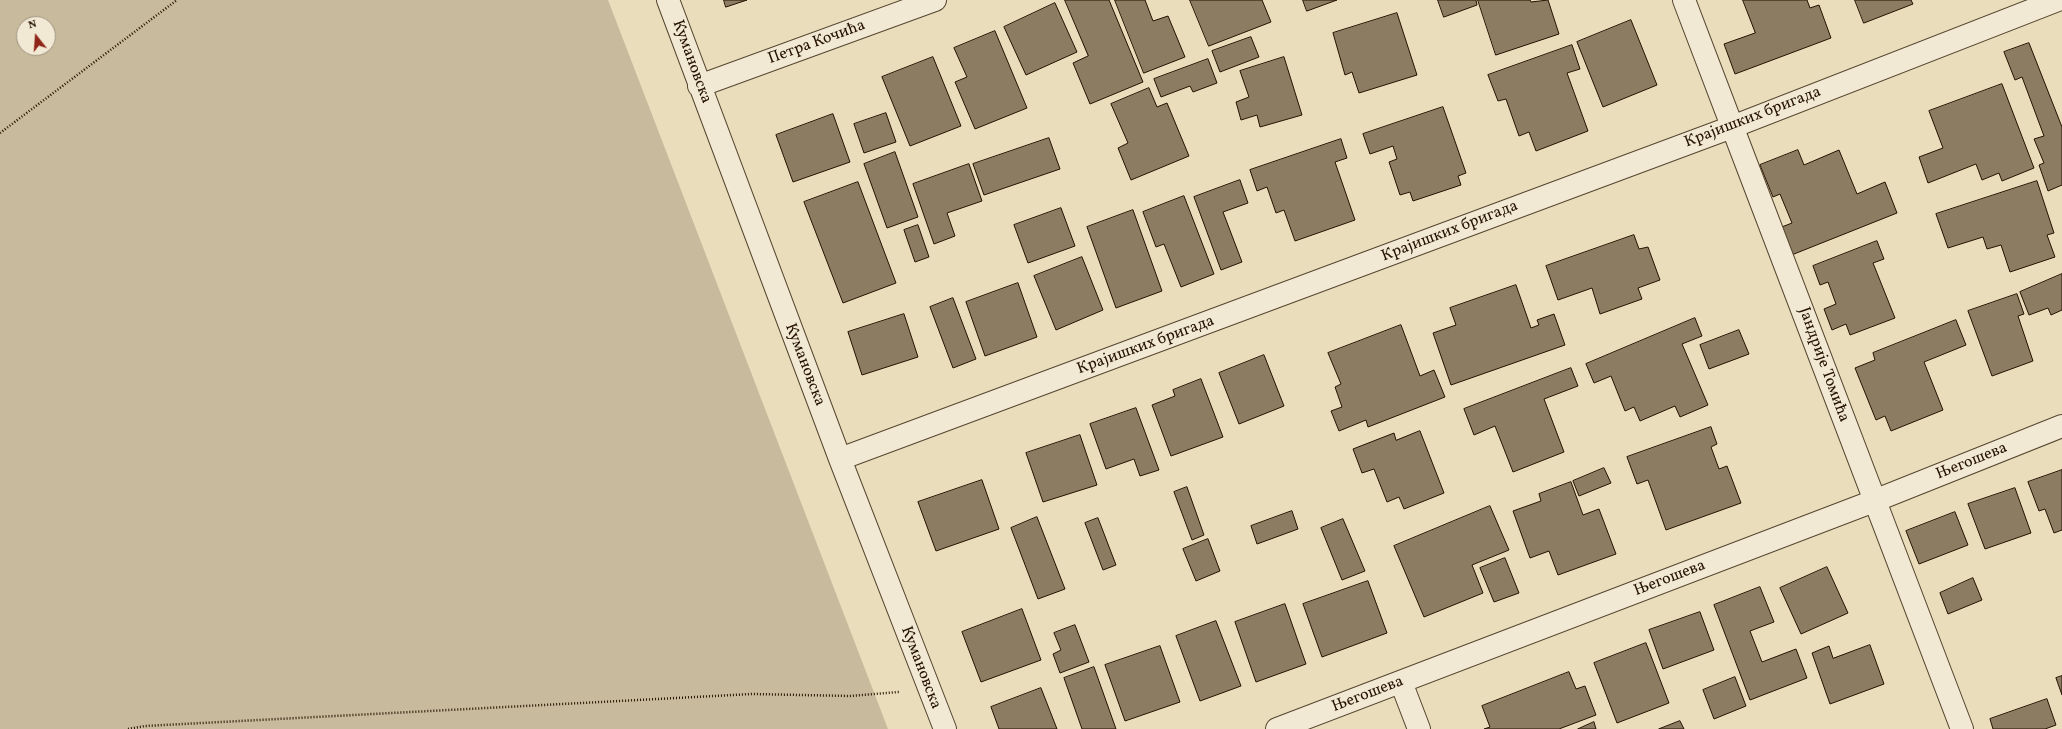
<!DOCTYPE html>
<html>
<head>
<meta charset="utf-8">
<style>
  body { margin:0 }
  #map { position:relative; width:2062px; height:729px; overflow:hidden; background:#e9ddbc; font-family:Vollkorn,serif }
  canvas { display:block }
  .north { position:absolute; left:16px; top:16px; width:40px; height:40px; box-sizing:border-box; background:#f1e9d3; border:1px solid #9f937f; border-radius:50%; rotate:343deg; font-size:11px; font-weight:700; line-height:16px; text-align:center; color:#251200 }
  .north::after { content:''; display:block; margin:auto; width:14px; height:18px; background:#8f2418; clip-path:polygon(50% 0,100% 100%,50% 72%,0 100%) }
</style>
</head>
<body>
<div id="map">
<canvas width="2062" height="729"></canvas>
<div class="north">N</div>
</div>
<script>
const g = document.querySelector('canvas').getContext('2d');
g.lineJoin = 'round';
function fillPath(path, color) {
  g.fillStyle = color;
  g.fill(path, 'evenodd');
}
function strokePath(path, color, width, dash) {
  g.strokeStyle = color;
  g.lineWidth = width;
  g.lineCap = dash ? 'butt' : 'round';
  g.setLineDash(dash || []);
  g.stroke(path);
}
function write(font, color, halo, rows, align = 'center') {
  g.font = font + ' Vollkorn,serif';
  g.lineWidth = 3;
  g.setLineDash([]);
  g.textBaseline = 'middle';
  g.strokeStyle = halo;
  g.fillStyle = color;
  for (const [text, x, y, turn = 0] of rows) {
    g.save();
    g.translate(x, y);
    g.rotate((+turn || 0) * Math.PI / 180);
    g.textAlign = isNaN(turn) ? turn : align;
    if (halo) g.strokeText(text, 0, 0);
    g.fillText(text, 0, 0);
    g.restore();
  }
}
const green = new Path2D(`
  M0,0H608L888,729H0ZM24,24H48V48H24Z`);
const building = new Path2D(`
  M724,0H747L726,7Z
  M1065,0H1109L1143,82L1090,104L1073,63L1088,56Z
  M1115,0H1145L1153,21L1168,16L1185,57L1144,73Z
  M1190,0H1262L1271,22L1209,46Z
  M1303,0H1337L1307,11Z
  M1438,0H1476L1477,5L1444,17Z
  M1478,0H1530L1531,2L1548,0L1559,34L1496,55Z
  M1743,0H1807L1810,8L1819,5L1831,38L1735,74L1724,44L1755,33Z
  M1855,0H1911L1913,4L1864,23Z
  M1055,3L1077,52L1026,75L1004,27Z
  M1397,13L1417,75L1359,93L1352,72L1345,75L1333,33Z
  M1631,20L1657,85L1603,107L1577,42Z
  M995,31L1027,108L975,129L955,82L967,77L954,48Z
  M1251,37L1259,57L1220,72L1212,51Z
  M2029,43L2062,127V185L2048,191L2039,165L2044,163L2034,139L2044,136L2022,77L2015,80L2004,52Z
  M1572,45L1580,69L1567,73L1588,131L1536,151L1529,132L1519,136L1506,99L1498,101L1488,75Z
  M933,57L961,126L910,146L882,77Z
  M1284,57L1302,115L1260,127L1257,115L1241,120L1236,102L1249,97L1240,71Z
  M1208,59L1217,83L1193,92L1190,86L1161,97L1154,79Z
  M2002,84L2034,168L2002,181L1999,173L1982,180L1976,164L1928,183L1919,157L1943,148L1929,111Z
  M1149,88L1157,107L1167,103L1189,156L1131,180L1118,148L1128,143L1111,104Z
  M1443,107L1466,173L1458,176L1461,185L1413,201L1410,192L1400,195L1389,162L1397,159L1393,146L1370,154L1363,134Z
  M886,113L896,142L864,153L854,124Z
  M833,114L850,162L793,182L776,135Z
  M1049,138L1060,169L984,195L973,164Z
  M1341,139L1347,158L1335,162L1355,220L1295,241L1284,210L1276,213L1267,187L1257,191L1250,170Z
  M1798,150L1804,165L1839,150L1857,194L1885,182L1897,213L1784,258L1774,230L1792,223L1780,194L1773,197L1760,165Z
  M895,152L918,217L887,228L864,164Z
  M969,164L982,201L947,213L955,236L934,244L913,184Z
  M1240,180L1248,203L1223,212L1242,262L1221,270L1194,197Z
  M2037,181L2054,233L2047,235L2055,257L2010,272L2001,245L1987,249L1983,237L1948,248L1936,214Z
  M858,182L896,283L843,303L804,202Z
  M1184,196L1214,274L1181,287L1164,244L1156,247L1143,212Z
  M1061,208L1075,246L1028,263L1014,225Z
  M1133,210L1162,291L1116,308L1087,227Z
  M918,225L929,257L915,262L904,230Z
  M1634,235L1639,249L1648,247L1660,280L1638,288L1642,299L1600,314L1592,288L1558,300L1546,266Z
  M1877,241L1884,259L1873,263L1895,318L1850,335L1846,324L1832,330L1824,309L1836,304L1828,282L1820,285L1813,266Z
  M1082,257L1103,310L1056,330L1034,276Z
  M2062,274V310L2051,315L2048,308L2029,315L2020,292Z
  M1018,283L1037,337L985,356L966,302Z
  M1516,285L1531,328L1539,325L1537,320L1554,314L1565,345L1451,385L1433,333L1456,325L1450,308Z
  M2017,294L2024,314L2018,316L2033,361L1992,376L1968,311Z
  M953,298L976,359L953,368L930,307Z
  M904,314L918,357L862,375L848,332Z
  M1695,318L1702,336L1682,344L1708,405L1680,417L1675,406L1640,421L1634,407L1625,411L1611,376L1594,383L1586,364Z
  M1956,320L1966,345L1924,362L1943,410L1891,431L1885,416L1876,420L1855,368L1875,360L1873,353Z
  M1401,325L1420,376L1434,370L1445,397L1368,427L1366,420L1339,431L1331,411L1342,407L1335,387L1341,384L1328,353Z
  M1739,330L1749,354L1709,369L1700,345Z
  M1264,355L1284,406L1239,424L1219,373Z
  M1571,368L1578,386L1544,399L1564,452L1513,472L1495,426L1474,435L1464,409Z
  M1201,379L1223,437L1171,456L1152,405L1175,396L1173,390Z
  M1136,408L1159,470L1140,476L1134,459L1106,469L1090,424Z
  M1711,427L1717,444L1711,447L1719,469L1727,466L1741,503L1666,530L1648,480L1637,484L1627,457Z
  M1420,431L1444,493L1404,509L1399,497L1387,502L1374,469L1362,473L1353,449L1394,433L1396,440Z
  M1080,435L1097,485L1043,502L1026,453Z
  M1604,468L1611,483L1579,496L1573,481Z
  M2062,470V530L2054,533L2045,509L2039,511L2028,482Z
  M982,480L999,529L936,551L918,502Z
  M1571,482L1583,515L1599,509L1616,554L1558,575L1549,551L1530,558L1513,511L1541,501L1539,494Z
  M1187,487L1204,535L1192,540L1174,492Z
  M2015,488L2031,533L1985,549L1968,504Z
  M1490,506L1509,550L1472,565L1483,593L1424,617L1394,546Z
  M1292,511L1298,529L1257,544L1251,526Z
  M1955,512L1968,545L1919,564L1906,531Z
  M1037,517L1065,589L1038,599L1011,528Z
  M1098,518L1116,565L1103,570L1085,523Z
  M1343,519L1365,571L1342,580L1321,528Z
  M1208,539L1220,571L1196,581L1183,549Z
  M1505,558L1519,593L1494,602L1480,568Z
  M1827,567L1848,613L1801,634L1780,588Z
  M1973,578L1982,600L1948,614L1940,593Z
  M1368,581L1387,633L1322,657L1303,604Z
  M1760,587L1774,622L1750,631L1762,662L1796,649L1807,678L1750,700L1714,605Z
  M1285,604L1306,664L1256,682L1235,622Z
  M1022,609L1041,660L981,682L962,632Z
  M1700,612L1714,650L1663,669L1649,630Z
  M1216,621L1241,686L1200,701L1176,636Z
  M1075,625L1089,662L1060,673L1053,654L1061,650L1054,633Z
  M1646,643L1669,703L1617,723L1594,663Z
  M1870,645L1884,684L1830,704L1812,653L1829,646L1833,658Z
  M1160,646L1180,702L1125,721L1105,665Z
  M1094,667L1116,729H1082L1064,678Z
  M1569,672L1576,689L1585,686L1596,715L1559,729H1484L1490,727L1482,706Z
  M2062,676V695L2056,678Z
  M1735,677L1746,706L1714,719L1703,690Z
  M1041,688L1057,729H999L991,707Z
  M2047,699L2056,725L2045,729H1993L1990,719Z
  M1680,721L1684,729H1659Z
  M1594,722L1596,729H1578Z`);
const path = new Path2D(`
  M0,133L177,0
  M128,729L145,726L752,694L851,696L899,692`);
const minor = new Path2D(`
  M668,0L840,459L945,729
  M1684,0C1777,243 1868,487 1962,729
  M699,86L935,0
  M840,459L1732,127L2058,0
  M1401,682L1419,729
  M1277,729L1874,501L2062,426`);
const streetNames = [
  ["Петра Кочића",817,43,-20],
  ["Кумановска",691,62,70],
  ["Крајишких бригада",1753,118,-21],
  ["Крајишких бригада",1450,232,-21],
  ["Крајишких бригада",1146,346,-20],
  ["Кумановска",804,365,69],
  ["Јандрије Томића",1823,365,70],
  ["Његошева",1972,462,-22],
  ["Његошева",1670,579,-21],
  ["Кумановска",920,668,69],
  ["Његошева",1368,695,-21]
];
fillPath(green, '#c8ba9c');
fillPath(building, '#8b7c62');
strokePath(building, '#251200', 1);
strokePath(minor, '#56452f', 24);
strokePath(path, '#251200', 2.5, [1, 2]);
strokePath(minor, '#f1e9d3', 22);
write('16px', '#251200', '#f1e9d3', streetNames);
</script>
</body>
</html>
